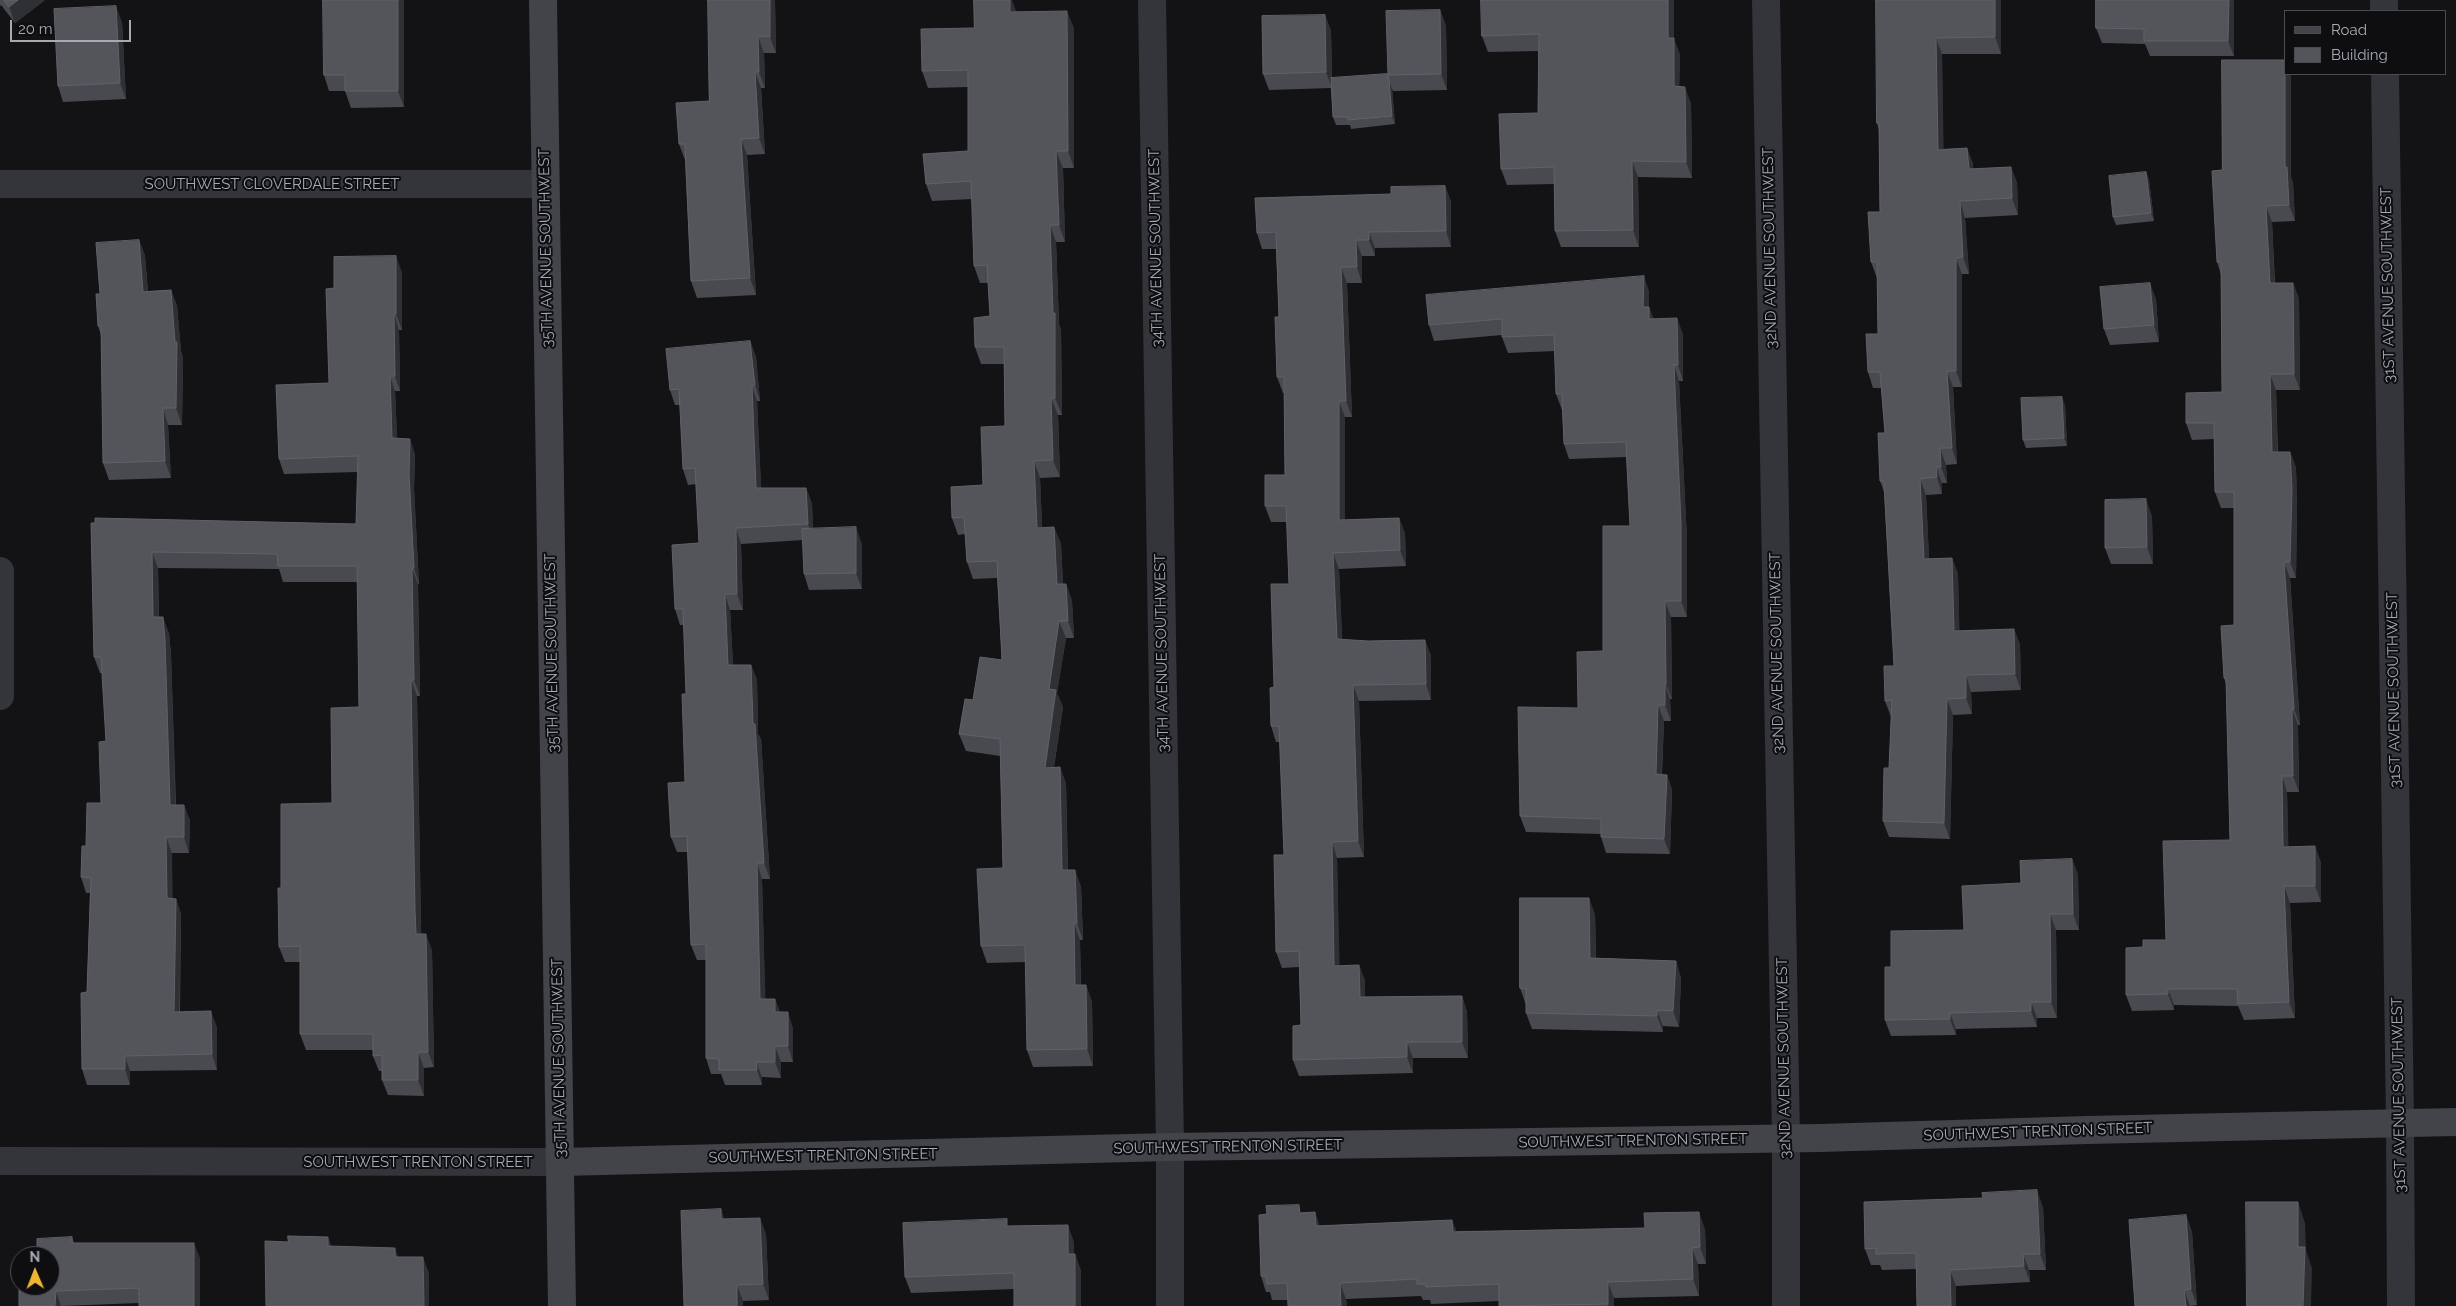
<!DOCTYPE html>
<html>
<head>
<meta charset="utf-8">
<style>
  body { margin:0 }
  #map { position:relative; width:2456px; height:1306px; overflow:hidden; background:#131315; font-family:Raleway,sans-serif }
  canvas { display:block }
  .legend { position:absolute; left:2284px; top:10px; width:162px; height:65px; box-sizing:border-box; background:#0e0e10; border:1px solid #4a4c52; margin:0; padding:6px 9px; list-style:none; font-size:15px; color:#a5aab5 }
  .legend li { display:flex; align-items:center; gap:10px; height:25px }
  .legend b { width:25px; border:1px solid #4a4c52 }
  .north { position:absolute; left:10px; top:1246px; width:50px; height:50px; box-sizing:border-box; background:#0e0e10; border:1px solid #4a4c52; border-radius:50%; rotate:359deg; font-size:14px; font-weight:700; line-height:20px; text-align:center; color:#a5aab5 }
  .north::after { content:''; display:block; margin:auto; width:18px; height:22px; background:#efb532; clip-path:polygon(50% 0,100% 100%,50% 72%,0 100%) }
  .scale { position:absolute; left:10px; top:20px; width:121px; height:22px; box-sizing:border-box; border:2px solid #a5aab5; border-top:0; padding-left:6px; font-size:15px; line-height:18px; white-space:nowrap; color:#a5aab5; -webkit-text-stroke:4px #0e0e10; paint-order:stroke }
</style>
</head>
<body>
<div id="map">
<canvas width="2456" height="1306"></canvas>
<ul class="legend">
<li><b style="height:6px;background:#42444a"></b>Road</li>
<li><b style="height:14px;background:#53555b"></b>Building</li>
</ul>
<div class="north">N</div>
<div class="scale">20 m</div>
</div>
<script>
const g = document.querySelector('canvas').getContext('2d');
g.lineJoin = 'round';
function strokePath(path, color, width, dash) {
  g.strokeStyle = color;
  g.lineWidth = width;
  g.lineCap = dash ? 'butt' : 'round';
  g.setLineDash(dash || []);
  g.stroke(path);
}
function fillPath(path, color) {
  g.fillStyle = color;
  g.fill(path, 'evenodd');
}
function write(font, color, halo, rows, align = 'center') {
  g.font = font + ' Raleway,sans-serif';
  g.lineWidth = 4;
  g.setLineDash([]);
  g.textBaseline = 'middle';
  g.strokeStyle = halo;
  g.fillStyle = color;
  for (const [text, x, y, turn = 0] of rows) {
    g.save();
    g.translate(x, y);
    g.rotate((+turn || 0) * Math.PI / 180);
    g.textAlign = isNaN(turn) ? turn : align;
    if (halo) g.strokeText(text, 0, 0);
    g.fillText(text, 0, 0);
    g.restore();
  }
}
const street = new Path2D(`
  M1152,0L1170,1147V1306
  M1766,0L1786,1139V1306
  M2384,0V11
  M2385,74L2400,1123L2401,1306
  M0,184H544
  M0,571V696
  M0,1161L561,1162`);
const secondary = new Path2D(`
  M543,0L562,1306
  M561,1162L1170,1147L1820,1138L2087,1130L2456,1122`);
const wall = new Path2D(`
  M0,0H45L15,23L1,5L0,6Z
  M323,0H404V107L351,108L345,91H329L324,75Z
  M708,0H775V2L776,53H764L765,88H761L765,154L747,155L756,295L697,298L691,281L685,160L679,144L709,101Z
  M1481,0H1674V39L1680,55L1679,87L1691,103L1692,178L1638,177L1639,247H1561L1555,231L1554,184L1507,185L1501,169L1538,113V51L1488,52L1482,36Z
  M1876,0H2001V54H1942L1943,149L1967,148L1973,164V169L2011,167L2017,183L2018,215L1965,218L1969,274H1962V387H1953L1957,464L1946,465L1947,483H1942V494L1926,495L1929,559L1952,558L1958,574L1959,631L2014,629L2020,645L2021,690L1971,692L1972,714L1953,715L1950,839L1889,837L1883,821L1889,768L1891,717L1885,701L1894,666L1884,492L1880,481L1885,433L1882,388H1873L1868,372L1878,334L1877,278L1871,262L1880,212L1879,130L1877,123Z
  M2234,0V56H2150L2145,44L2102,43L2096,28Z
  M1440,10L1446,26L1447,90L1393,91L1392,89L1395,124L1351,129L1350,125H1336L1333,117L1331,88L1269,90L1263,74L1325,15L1331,31L1332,78L1387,74Z
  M1016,11L1074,28V168H1063L1065,242H1056L1059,324L1061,330L1062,415H1058L1060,477L1040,478L1042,528L1054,527L1061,544L1063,584H1066L1072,601L1074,638H1066L1057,693L1063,707L1054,767H1060L1066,784L1068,870H1075L1081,887L1083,940H1080L1081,985H1086L1092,1002L1093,1066L1033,1067L1027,1050L1026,962L987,963L981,946L1003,868L1000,756L966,751L959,734L973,700L1002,660L997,578L973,579L967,562L965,534L958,535L952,518L983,485L1005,426L1004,364H981L975,347L990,316L988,283H980L974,266L972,199L932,201L926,184L968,151V87L928,88L922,71L974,28Z
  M122,22L126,99L63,102L58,86Z
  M2291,76V177L2293,183L2295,221L2272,222L2275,283H2293L2299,299L2300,390H2276L2278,452H2290L2296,468L2297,506L2296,578H2290L2300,725H2298L2299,792H2287L2288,847L2315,846L2321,863V902L2290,903L2295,1018L2244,1020L2238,1006L2174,1005V1010L2132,1011L2126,995L2143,947L2166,940L2230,840L2226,684L2224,678L2234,625V508H2221L2215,492L2214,439L2192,440L2186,423L2222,392L2221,275L2217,262Z
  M2146,172L2149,180L2154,221L2116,225L2113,217Z
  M1445,186L1451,202V247L1375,248V256H1362V283H1347L1352,417H1345V520L1399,518L1405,534L1406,566L1339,569L1342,640L1368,641L1425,640L1431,656V700L1359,701L1364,857L1337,858L1339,966L1359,965L1365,981V997L1462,996L1467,1012L1468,1058H1413V1073L1299,1076L1293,1060L1301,1025L1299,967L1282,968L1276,952L1284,855L1280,742H1276L1271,726L1274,687L1289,584L1287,522H1271L1265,506L1285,475L1284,393H1283L1277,377L1279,317L1276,249H1262L1257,233L1391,194Z
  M139,240L145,256L148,291L171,290L177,306L181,351L183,358L182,425H168L171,478L109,480L103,463L101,335L98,326L100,294Z
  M402,272V330H399L400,391H395L397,438L415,454L414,489L419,584H418L420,696H417L421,927V934L432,950L434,1067L424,1068V1096L388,1095L382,1080V1071H379L373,1056V1050H306L300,1034V962H285L279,947L281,888L332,803L359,707L357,582H283L279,569L158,568L159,617L169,633L171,655L176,805H184L190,821L189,853H172V898L176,899L181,914L180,1012L217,1027V1070L130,1071V1085H87L82,1069L87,992L90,893H86L81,877L86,846L101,803L106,741L102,673H100L94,657L91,523L356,524L358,472L284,474L279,459L329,383L334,288Z
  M1649,291V307L1653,319L1683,334V381H1679L1687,539V617H1671L1672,699H1670L1671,721H1664L1662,775H1667L1672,790L1670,854L1606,853L1601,837V834L1526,832L1520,816L1578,708L1603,651L1630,526L1626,457L1569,459L1564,444L1562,410L1556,394L1555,351L1508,353L1502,337V335L1434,341L1429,325Z
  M2156,299L2159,342L2110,345L2104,329Z
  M750,341L756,357L760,401H757L761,488H806L812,504L813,529L862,544V589L809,590L804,574L803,540L741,544L743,610H730L733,665H751L757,680L758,734L761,739L770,879H762L765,999H775L780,1012L793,1028V1062H781V1078L762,1077V1085H725L721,1074H711L706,1058V960H697L691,945L688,852H677L671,837L685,782L686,694L684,625H680L675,609L699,543L696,484L688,485L683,469L680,405H675L670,390Z
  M2065,405L2067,446L2026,448L2023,440Z
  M2152,516L2153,564H2111L2105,548Z
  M2072,859L2078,875L2079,930H2056L2057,1018H2037V1027L1956,1029V1035L1891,1036L1885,1020L1891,967L1964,930L2021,883Z
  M1595,914L1596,958L1676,961L1681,978L1679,1027L1663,1026V1032L1532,1029L1526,1013V1005L1520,988Z
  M2043,1207L2046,1270H2029L2030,1282L1956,1286V1306H1917L1916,1269L1882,1270L1880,1265H1871L1865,1249Z
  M721,1209L724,1219L766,1234L769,1300L743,1301L684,1306Z
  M1302,1213L1320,1226L1452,1220L1456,1231L1705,1229L1706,1264H1698L1699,1296L1614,1298V1306H1499V1301L1431,1304L1430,1300H1423L1421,1296L1346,1299L1347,1306H1288V1300H1272L1270,1292H1266L1261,1276L1267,1214Z
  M2186,1215L2192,1232L2197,1305L2190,1306H2135Z
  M1009,1226L1074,1242V1254H1075L1081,1271L1014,1289L911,1293L905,1277Z
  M72,1237L74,1243L200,1258V1306H139V1303L61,1306L20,1286Z`);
const shadedWall = new Path2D(`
  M18,0H45L15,23L9,7Z
  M398,0H404V107L398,91Z
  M770,0H775V2L776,53L770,37Z
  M1010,0H1012L1016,11V29L1010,12Z
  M1668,0H1674V39L1680,55L1679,103L1674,86L1668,38Z
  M1995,0H2001V54L1995,37Z
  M2229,0H2234V56L2228,41Z
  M116,6L122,22L126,99L120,83Z
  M1440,10L1446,26L1447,90L1441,74Z
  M1067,11L1074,28V168L1068,151Z
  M1325,15L1331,31L1332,88L1326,72Z
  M758,36L764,53L765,88L759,72Z
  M1936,38L1942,54L1944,166L1938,150Z
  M755,72L761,88L765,154L759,138Z
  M2285,74H2290L2291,76V177L2293,183L2295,221L2289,205L2285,167Z
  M1389,80L1392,89L1395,124L1392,116Z
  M1685,87L1691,103L1692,178L1686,162Z
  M741,139L747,155L756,295L750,278Z
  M1967,148L1973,164L1974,185L1969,169Z
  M1056,151L1063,168L1065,242L1059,225Z
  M1632,161L1638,177L1639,247L1633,230Z
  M2011,167L2017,183L2018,215L2012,198Z
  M2146,172L2149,180L2154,221L2151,213Z
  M1445,186L1451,202V247L1446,231Z
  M1960,201L1965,218L1969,274L1963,257Z
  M2266,206L2272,222L2275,299L2270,283Z
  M1050,225L1056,242L1059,324L1061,330L1062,415L1055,398Z
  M1369,232L1375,248V256L1369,240Z
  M139,240L145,256L149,308L143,292Z
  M1356,240L1362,256V283L1357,267Z
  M396,256L402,272V330L396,314Z
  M1956,258L1962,274V387L1956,371Z
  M1341,267L1347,283L1352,417L1346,401Z
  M1644,276L1649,291V307L1655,322V334L1643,307Z
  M2150,283L2156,299L2159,342L2154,325Z
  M2293,283L2299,299L2300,390L2294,374Z
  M171,290L177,306L181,351L183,358L182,425L176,408L175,342Z
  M394,314L399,330L400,391L395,376Z
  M1677,318L1683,334V381L1678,365Z
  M750,341L756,357L760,401L755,385Z
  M1674,365L1679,381L1687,539V617L1681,601Z
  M1947,371L1953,387L1957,464L1952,448Z
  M2270,374L2276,390L2278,468L2272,452Z
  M390,376L395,391L398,454L392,438Z
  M752,386L757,401L762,504L756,488Z
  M2062,397L2065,405L2067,446L2064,438Z
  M1051,398L1058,415L1060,477L1053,460Z
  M1339,401L1345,417V536L1339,520Z
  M163,408L168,425L171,478L165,461Z
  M410,439L415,454L414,489L419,584L414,568L409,474Z
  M1940,448L1946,465L1947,483L1941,467Z
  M2290,452L2296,468L2297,506L2296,578L2290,562Z
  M1034,461L1040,478L1043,545L1037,528Z
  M1936,467L1942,483V494L1937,477Z
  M1920,479L1926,495L1930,576L1924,559Z
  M806,488L812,504L814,540L808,524Z
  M2146,499L2152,516L2153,564L2147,547Z
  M1399,518L1405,534L1406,566L1400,550Z
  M856,527L862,544V589L856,573Z
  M1054,527L1061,544L1064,601L1057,584Z
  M736,528L741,544L743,610L737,594Z
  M152,552L158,568L159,633L153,617Z
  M1333,553L1339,569L1343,655L1337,639Z
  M1952,558L1958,574L1960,647L1954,631Z
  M2284,562L2290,578L2300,725L2294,709Z
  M412,568L418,584L420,696L414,680Z
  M1066,584L1072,601L1074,638L1068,621Z
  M725,594L730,610L734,681L728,665Z
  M1665,601L1671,617L1672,699L1666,684Z
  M163,617L169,633L171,655L176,821L170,805Z
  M1059,621L1066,638L1057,693L1063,707L1051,785L1045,768L1049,689Z
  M2014,629L2020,645L2021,690L2015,674Z
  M1425,640L1431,656V700L1426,684Z
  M751,665L757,680L758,734L761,739L770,879L764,863L753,724Z
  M1966,675L1971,692L1972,714L1966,698Z
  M411,680L417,696L421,927L422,950L416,934L415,911Z
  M1665,684L1670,699L1671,721L1665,705Z
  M1353,685L1359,701L1364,857L1358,841Z
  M1947,699L1953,715L1950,839L1944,823Z
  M1658,705L1664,721L1661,790L1656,774Z
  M2292,709L2298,725L2299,792L2293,776Z
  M1060,767L1066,784L1068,887L1062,870Z
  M1667,775L1672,790L1670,854L1664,839Z
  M2282,776L2287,792L2289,863L2283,847Z
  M184,805L190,821L189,853L184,837Z
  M166,837L172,853L173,914L167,898Z
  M1332,842L1337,858L1340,982L1334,966Z
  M2315,846L2321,863V902L2315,886Z
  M2072,859L2078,875L2079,930L2073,914Z
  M757,863L762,879L766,1015L760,999Z
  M1075,870L1081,887L1083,940L1077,923Z
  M2284,886L2290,903L2295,1018L2289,1002Z
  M1589,898L1595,914L1596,974L1590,958Z
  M176,899L181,914L179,1027L174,1012Z
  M2050,914L2056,930L2057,1018L2051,1002Z
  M1074,923L1080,940L1081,1002L1075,985Z
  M426,934L432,950L434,1067L428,1052Z
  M1676,961L1681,978L1679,1027L1673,1011Z
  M1359,965L1365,981V1013L1360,997Z
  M1086,985L1092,1002L1093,1066L1087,1049Z
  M2168,989L2174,1005V1010L2168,994Z
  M1462,996L1467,1012L1468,1058L1462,1042Z
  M775,999L781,1015L775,1012Z
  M2031,1002L2037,1018V1027L2031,1011Z
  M1657,1010L1663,1026V1032L1657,1016Z
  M211,1011L217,1027V1070L212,1054Z
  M788,1012L793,1028V1062L788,1046Z
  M1950,1013L1956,1029V1035L1950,1019Z
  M1407,1042L1413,1058V1073L1407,1057Z
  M775,1046L781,1062V1078L775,1062Z
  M418,1052L424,1068V1096L418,1080Z
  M125,1056L130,1071V1085L125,1069Z
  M756,1062L762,1077V1085L757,1070Z
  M2037,1190L2043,1207L2046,1270L2040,1254Z
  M2298,1202L2305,1223L2306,1250L2312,1268L2311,1306H2303L2298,1247Z
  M721,1209L726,1226L721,1219Z
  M1315,1212L1321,1229L1316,1226Z
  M1699,1212L1705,1229L1706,1264L1700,1247Z
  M2186,1215L2192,1232L2197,1305L2191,1289Z
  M760,1218L766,1234L769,1300L763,1284Z
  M1452,1220L1458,1236L1453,1232Z
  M1068,1225L1074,1242V1271L1068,1254Z
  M328,1237L334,1253L328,1246Z
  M194,1243L200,1258V1306H194Z
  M395,1248L401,1264L395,1257Z
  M1692,1248L1698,1264L1699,1296L1693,1279Z
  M1075,1254L1081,1271V1306H1075Z
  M2023,1254L2029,1270L2030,1282L2024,1266Z
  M423,1257L429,1273V1306H424Z
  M1950,1270L1956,1286V1306H1951Z
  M1608,1282L1614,1298V1306H1609L1608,1304Z
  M1340,1283L1346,1299L1347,1306H1341Z
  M737,1285L743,1301V1306H737Z
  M2184,1290L2190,1306H2186Z
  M56,1291L61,1306H55Z`);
const building = new Path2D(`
  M4,0H18L9,7Z
  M323,0H398V91H345V75H324Z
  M708,0H770V37L758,36L759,72H755L759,138L741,139L750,278L691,281L685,144H679L676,103L709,101Z
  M974,0H1010V12L1067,11L1068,151H1056L1059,225H1050L1053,313H1055V398H1051L1053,460L1034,461L1037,528L1054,527L1057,584H1066L1068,621H1059L1049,689L1056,690L1045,768L1060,767L1062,870H1075L1077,923H1074L1075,985H1086L1087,1049L1027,1050L1025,945L981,946L977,869L1003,868L1000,739L959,734L965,699L973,700L980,657L1002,660L997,561L967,562L964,517L952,518L951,487L983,485L981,427L1005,426L1004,347H975L974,318L990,316L987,265L974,266L971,181L926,184L923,154L968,151V70L922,71L921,29L974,28Z
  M1481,0H1668V38H1674V86L1685,87L1686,162L1632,161L1633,230L1555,231L1554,167L1501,169L1499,114L1538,113L1539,34L1482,36Z
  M1876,0H1995V37L1936,38L1938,150L1967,148L1969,169L2011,167L2012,198L1960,201L1963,257L1956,258V371H1947L1952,448H1940L1941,467H1936L1937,477L1920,479L1924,559L1952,558L1954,631L2014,629L2015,674L1966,675V698L1947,699L1944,823L1883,821L1884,768H1889L1892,700L1885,701L1884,666H1894L1884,481H1880L1878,433H1885L1880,372H1868L1866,334H1878L1877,262H1871L1868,212H1880L1879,123H1877Z
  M2096,0H2229L2228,41H2144V29L2096,28Z
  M116,6L120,83L58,86L54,9Z
  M1440,10L1441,74L1388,75L1386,11Z
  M1325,15L1326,72L1263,74L1262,16Z
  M2222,60H2285V167H2287L2289,205L2266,206L2270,283H2293L2294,374H2270L2272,452H2290L2292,490L2290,562H2284L2294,709H2292L2293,776H2282L2283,847L2315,846V886H2284L2289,1002L2238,1004L2237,989H2168V994L2126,995V948L2143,947V940H2166L2163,841L2230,840L2226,678H2224L2221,626L2234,625V492H2215L2214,423H2186V393L2222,392L2221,262H2217L2212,171L2222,170Z
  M1387,74L1389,80L1392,116L1348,120V117H1333L1331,78Z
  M2146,172L2151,213L2113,217L2109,176Z
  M1445,186L1446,231L1369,232V240H1356L1357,267H1341L1346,401H1339V520L1399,518L1400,550L1333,553L1337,639L1368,641L1425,640L1426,684L1353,685L1358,841L1332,842L1334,966L1359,965L1360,997L1462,996V1042H1407V1057L1293,1060V1026L1301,1025L1299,951L1276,952L1274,855H1284L1279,726H1271L1270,688L1274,687L1271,584H1289L1286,506H1265V475H1285L1284,377H1277L1275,317H1279L1276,232L1257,233L1255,198L1391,194V187Z
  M139,240L143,292L171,290L175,342H177L176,408H163L165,461L103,463L101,326H98L96,294H100L96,243Z
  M396,256V314H394L395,376H390L392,438L410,439L409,474L414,568H412L414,680H411L415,911L416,934H426L428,1052H418V1080H382V1055L373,1056V1034H300V946L279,947L278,888H281V804L332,803L331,708L359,707L357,566H278L277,554L152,552L153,617H163L165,640L170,805H184V837H166L167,898L176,899L174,1012L211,1011L212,1054L125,1056V1069H82L81,993L87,992L91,878L81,877L82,846H86L87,803H101L99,742L106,741L101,657H94L91,523H95V518L356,524L358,456L279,459L276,385L329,383L326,289L334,288V257Z
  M1644,276L1643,307H1649V319L1677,318L1678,365H1674L1681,524V601H1665L1666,684H1665V705H1658L1656,774L1667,775L1664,839L1601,837V819L1520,816L1518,707L1578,708L1577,652L1603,651V526H1630L1626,442L1564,444L1562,394H1556L1554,335L1502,337V319L1429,325L1426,295Z
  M2150,283L2154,325L2104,329L2100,287Z
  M750,341L755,385L752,386L756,488H806L808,524L736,528L737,594H725L728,665H751L753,724H755L764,863H757L760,999H775V1012H788V1046H775V1062H756L757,1070H719V1059L706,1058V944L691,945L687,836L671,837L668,783L685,782L682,694H686L683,609H675L672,545L699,543L695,468L683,469L679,389L670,390L666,349Z
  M2062,397L2064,438L2023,440L2021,398Z
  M2146,499L2147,547L2105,548V500Z
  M856,527V573L804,574L802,529Z
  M2072,859L2073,914H2050L2051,1002H2031V1011L1950,1013V1019L1885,1020V967H1891V931L1964,930L1962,886L2021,883L2020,861Z
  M1520,898H1589L1590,958L1676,961L1673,1011L1657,1010V1016L1526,1013V989L1520,988Z
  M2037,1190L2040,1254H2023L2024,1266L1950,1270L1951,1306H1917L1916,1253L1876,1254V1248L1865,1249L1864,1202L1983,1198L1982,1193Z
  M2246,1202H2298V1247H2305L2303,1306H2247Z
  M1299,1205L1300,1213L1315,1212L1316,1226L1452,1220L1453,1232L1645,1228L1644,1213L1699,1212L1700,1247L1692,1248L1693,1279L1608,1282V1304L1499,1306V1284L1426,1287L1425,1284H1417V1279L1340,1283L1341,1306H1288L1287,1283L1267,1284L1266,1276H1261L1259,1215L1267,1214L1266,1206Z
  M721,1209V1219L760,1218L763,1284L737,1285V1306H684L681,1211Z
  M2186,1215L2191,1289L2184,1290L2186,1306H2135L2129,1220Z
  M1007,1219V1226L1068,1225V1254H1075V1306H1014V1273L905,1277L903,1223Z
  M288,1236L328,1237V1246L395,1248V1257H423L424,1306H266L265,1241L288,1242Z
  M72,1237V1243H194V1306H139V1288L56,1291L55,1306H19V1259H20V1286H50V1256H37V1239Z`);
const streetNames = [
  ["SOUTHWEST CLOVERDALE STREET",272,184],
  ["35TH AVENUE SOUTHWEST",546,248,-91],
  ["34TH AVENUE SOUTHWEST",1156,248,-91],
  ["32ND AVENUE SOUTHWEST",1770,248,-91],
  ["31ST AVENUE SOUTHWEST",2388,285,-91],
  ["35TH AVENUE SOUTHWEST",552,653,-91],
  ["34TH AVENUE SOUTHWEST",1162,653,-91],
  ["32ND AVENUE SOUTHWEST",1777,653,-91],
  ["31ST AVENUE SOUTHWEST",2394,690,-91],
  ["35TH AVENUE SOUTHWEST",559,1058,-91],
  ["32ND AVENUE SOUTHWEST",1784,1058,-91],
  ["31ST AVENUE SOUTHWEST",2399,1095,-91],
  ["SOUTHWEST TRENTON STREET",2038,1132,-2],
  ["SOUTHWEST TRENTON STREET",1633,1141,-1],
  ["SOUTHWEST TRENTON STREET",1228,1147,-1],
  ["SOUTHWEST TRENTON STREET",823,1156,-1],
  ["SOUTHWEST TRENTON STREET",418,1162]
];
strokePath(street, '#34353a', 28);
strokePath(secondary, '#42444a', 28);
fillPath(wall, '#494a50');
fillPath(shadedWall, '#2f3034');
fillPath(building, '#53555b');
strokePath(building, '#606269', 1);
write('15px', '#a5aab5', '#0e0e10', streetNames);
</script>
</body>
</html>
